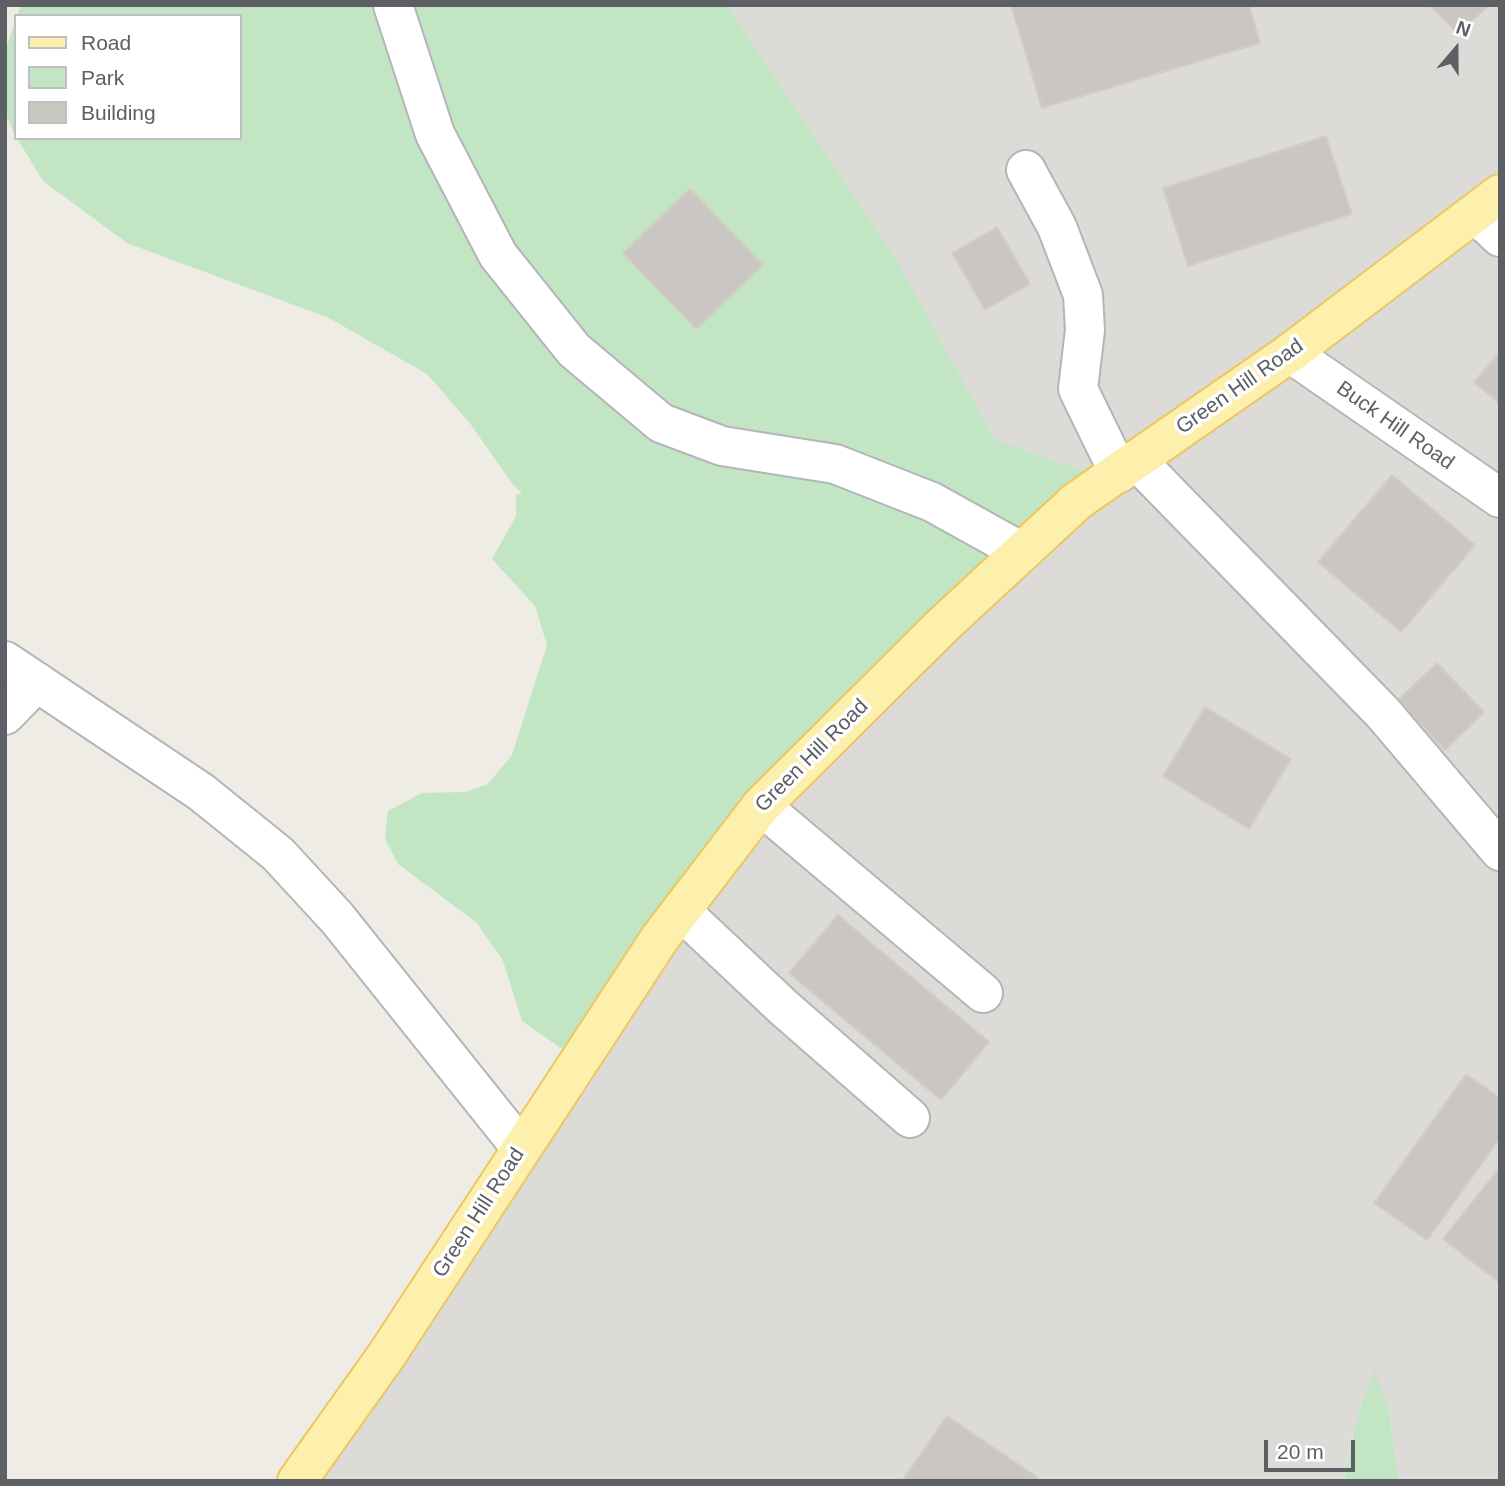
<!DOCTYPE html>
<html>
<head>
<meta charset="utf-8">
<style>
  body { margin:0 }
  #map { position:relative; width:1505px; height:1486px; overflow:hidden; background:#eeece5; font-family:Arial,sans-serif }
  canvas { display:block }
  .frame { position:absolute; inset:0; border:7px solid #5c6065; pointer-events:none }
  .legend { position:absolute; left:14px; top:14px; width:228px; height:126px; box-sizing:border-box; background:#fff; border:2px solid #bebfc1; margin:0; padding:9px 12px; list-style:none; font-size:21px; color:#5c6065 }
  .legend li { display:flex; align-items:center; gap:14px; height:35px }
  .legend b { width:35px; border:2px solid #bebfc1 }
  .north { position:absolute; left:1421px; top:14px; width:70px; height:70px; -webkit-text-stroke:5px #fff; paint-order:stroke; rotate:20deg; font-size:19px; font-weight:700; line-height:28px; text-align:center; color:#5c6065 }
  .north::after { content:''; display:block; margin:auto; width:24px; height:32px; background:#5c6065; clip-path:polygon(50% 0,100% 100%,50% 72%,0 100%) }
  .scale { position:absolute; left:1264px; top:1440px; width:91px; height:32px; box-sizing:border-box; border:4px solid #5c6065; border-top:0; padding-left:9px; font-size:21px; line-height:24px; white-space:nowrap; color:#5c6065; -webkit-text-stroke:5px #fff; paint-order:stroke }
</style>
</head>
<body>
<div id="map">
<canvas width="1505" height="1486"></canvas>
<div class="frame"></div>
<ul class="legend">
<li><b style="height:9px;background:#fcf0ac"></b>Road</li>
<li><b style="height:19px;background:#c2e5c3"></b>Park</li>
<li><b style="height:19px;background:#cac7c2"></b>Building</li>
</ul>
<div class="north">N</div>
<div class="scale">20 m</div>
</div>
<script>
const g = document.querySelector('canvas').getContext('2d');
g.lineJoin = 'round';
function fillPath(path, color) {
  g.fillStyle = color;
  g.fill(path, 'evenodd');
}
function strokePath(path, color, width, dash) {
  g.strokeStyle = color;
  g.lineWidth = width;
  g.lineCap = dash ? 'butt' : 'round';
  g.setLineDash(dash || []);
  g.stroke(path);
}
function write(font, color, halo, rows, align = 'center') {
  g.font = font + ' Arial,sans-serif';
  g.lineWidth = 7;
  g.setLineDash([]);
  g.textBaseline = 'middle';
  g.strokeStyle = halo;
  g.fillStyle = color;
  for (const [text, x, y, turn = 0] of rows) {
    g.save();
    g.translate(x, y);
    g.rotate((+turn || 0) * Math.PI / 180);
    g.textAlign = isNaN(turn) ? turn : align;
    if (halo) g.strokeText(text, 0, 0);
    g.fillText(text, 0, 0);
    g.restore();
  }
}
const industrial = new Path2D(`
  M727,5H1500V1481H1399L1388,1407L1352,1436L1344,1481H300L701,885L1101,476L995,440L897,260Z`);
const green = new Path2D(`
  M21,5H727L897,260L995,440L1101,476L805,759L578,1060L522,1021L503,961L477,923L398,864L385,839L388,811L422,793L466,792L488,784L512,755L547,645L535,606L492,559L516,516V494H522L512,483L469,422L427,374L329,318L127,243L43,181L17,138H240V16H17Z
  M16,19V137L5,113V51Z
  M1374,1370L1388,1407L1399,1481H1344C1351,1443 1359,1406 1374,1370Z`);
const building = new Path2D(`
  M1011,5H1249L1260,43L1042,108Z
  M1430,5H1489L1458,34Z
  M1326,136L1352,214L1188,266L1163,188Z
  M690,189L763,265L696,329L623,253Z
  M997,227L1030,284L985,310L952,253Z
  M1500,352V404L1474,382Z
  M1392,475L1475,545L1401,632L1318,562Z
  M1437,663L1484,712L1445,750L1398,700Z
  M1205,707L1291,759L1249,829L1163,776Z
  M838,915L989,1042L941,1100L789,973Z
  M1466,1074L1500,1098V1138L1427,1240L1374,1203Z
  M1500,1167V1283L1443,1239Z
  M947,1416L1037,1477L1035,1481H902Z`);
const minor = new Path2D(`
  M393,5L435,134L498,255L574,350L661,423L722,446L835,464L932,502L1022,552
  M1026,170L1057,227L1083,295L1085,330L1078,389L1119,473
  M1476,214L1500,237
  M1290,353L1500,498
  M1136,460L1383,713L1500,851
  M5,661L201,792L278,854L337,918L521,1148
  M5,715L37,682
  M761,806L983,993
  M681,911L783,1007L910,1118`);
const major = new Path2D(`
  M297,1481L386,1356L660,938L761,806L943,625L1077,501L1290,353L1500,194`);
const streetNames = [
  ["Green Hill Road",1240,387,-35],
  ["Buck Hill Road",1395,426,35],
  ["Green Hill Road",812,756,-45],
  ["Green Hill Road",479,1213,-57]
];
fillPath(industrial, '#dddbd7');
fillPath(green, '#c2e5c3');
fillPath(building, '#cac7c2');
strokePath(building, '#d3cec3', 2);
strokePath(minor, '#b2b5b9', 42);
strokePath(major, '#ecc760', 42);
strokePath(minor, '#fff', 38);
strokePath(major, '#fcf0ac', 38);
write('21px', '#5c6065', '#fff', streetNames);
</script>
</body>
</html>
